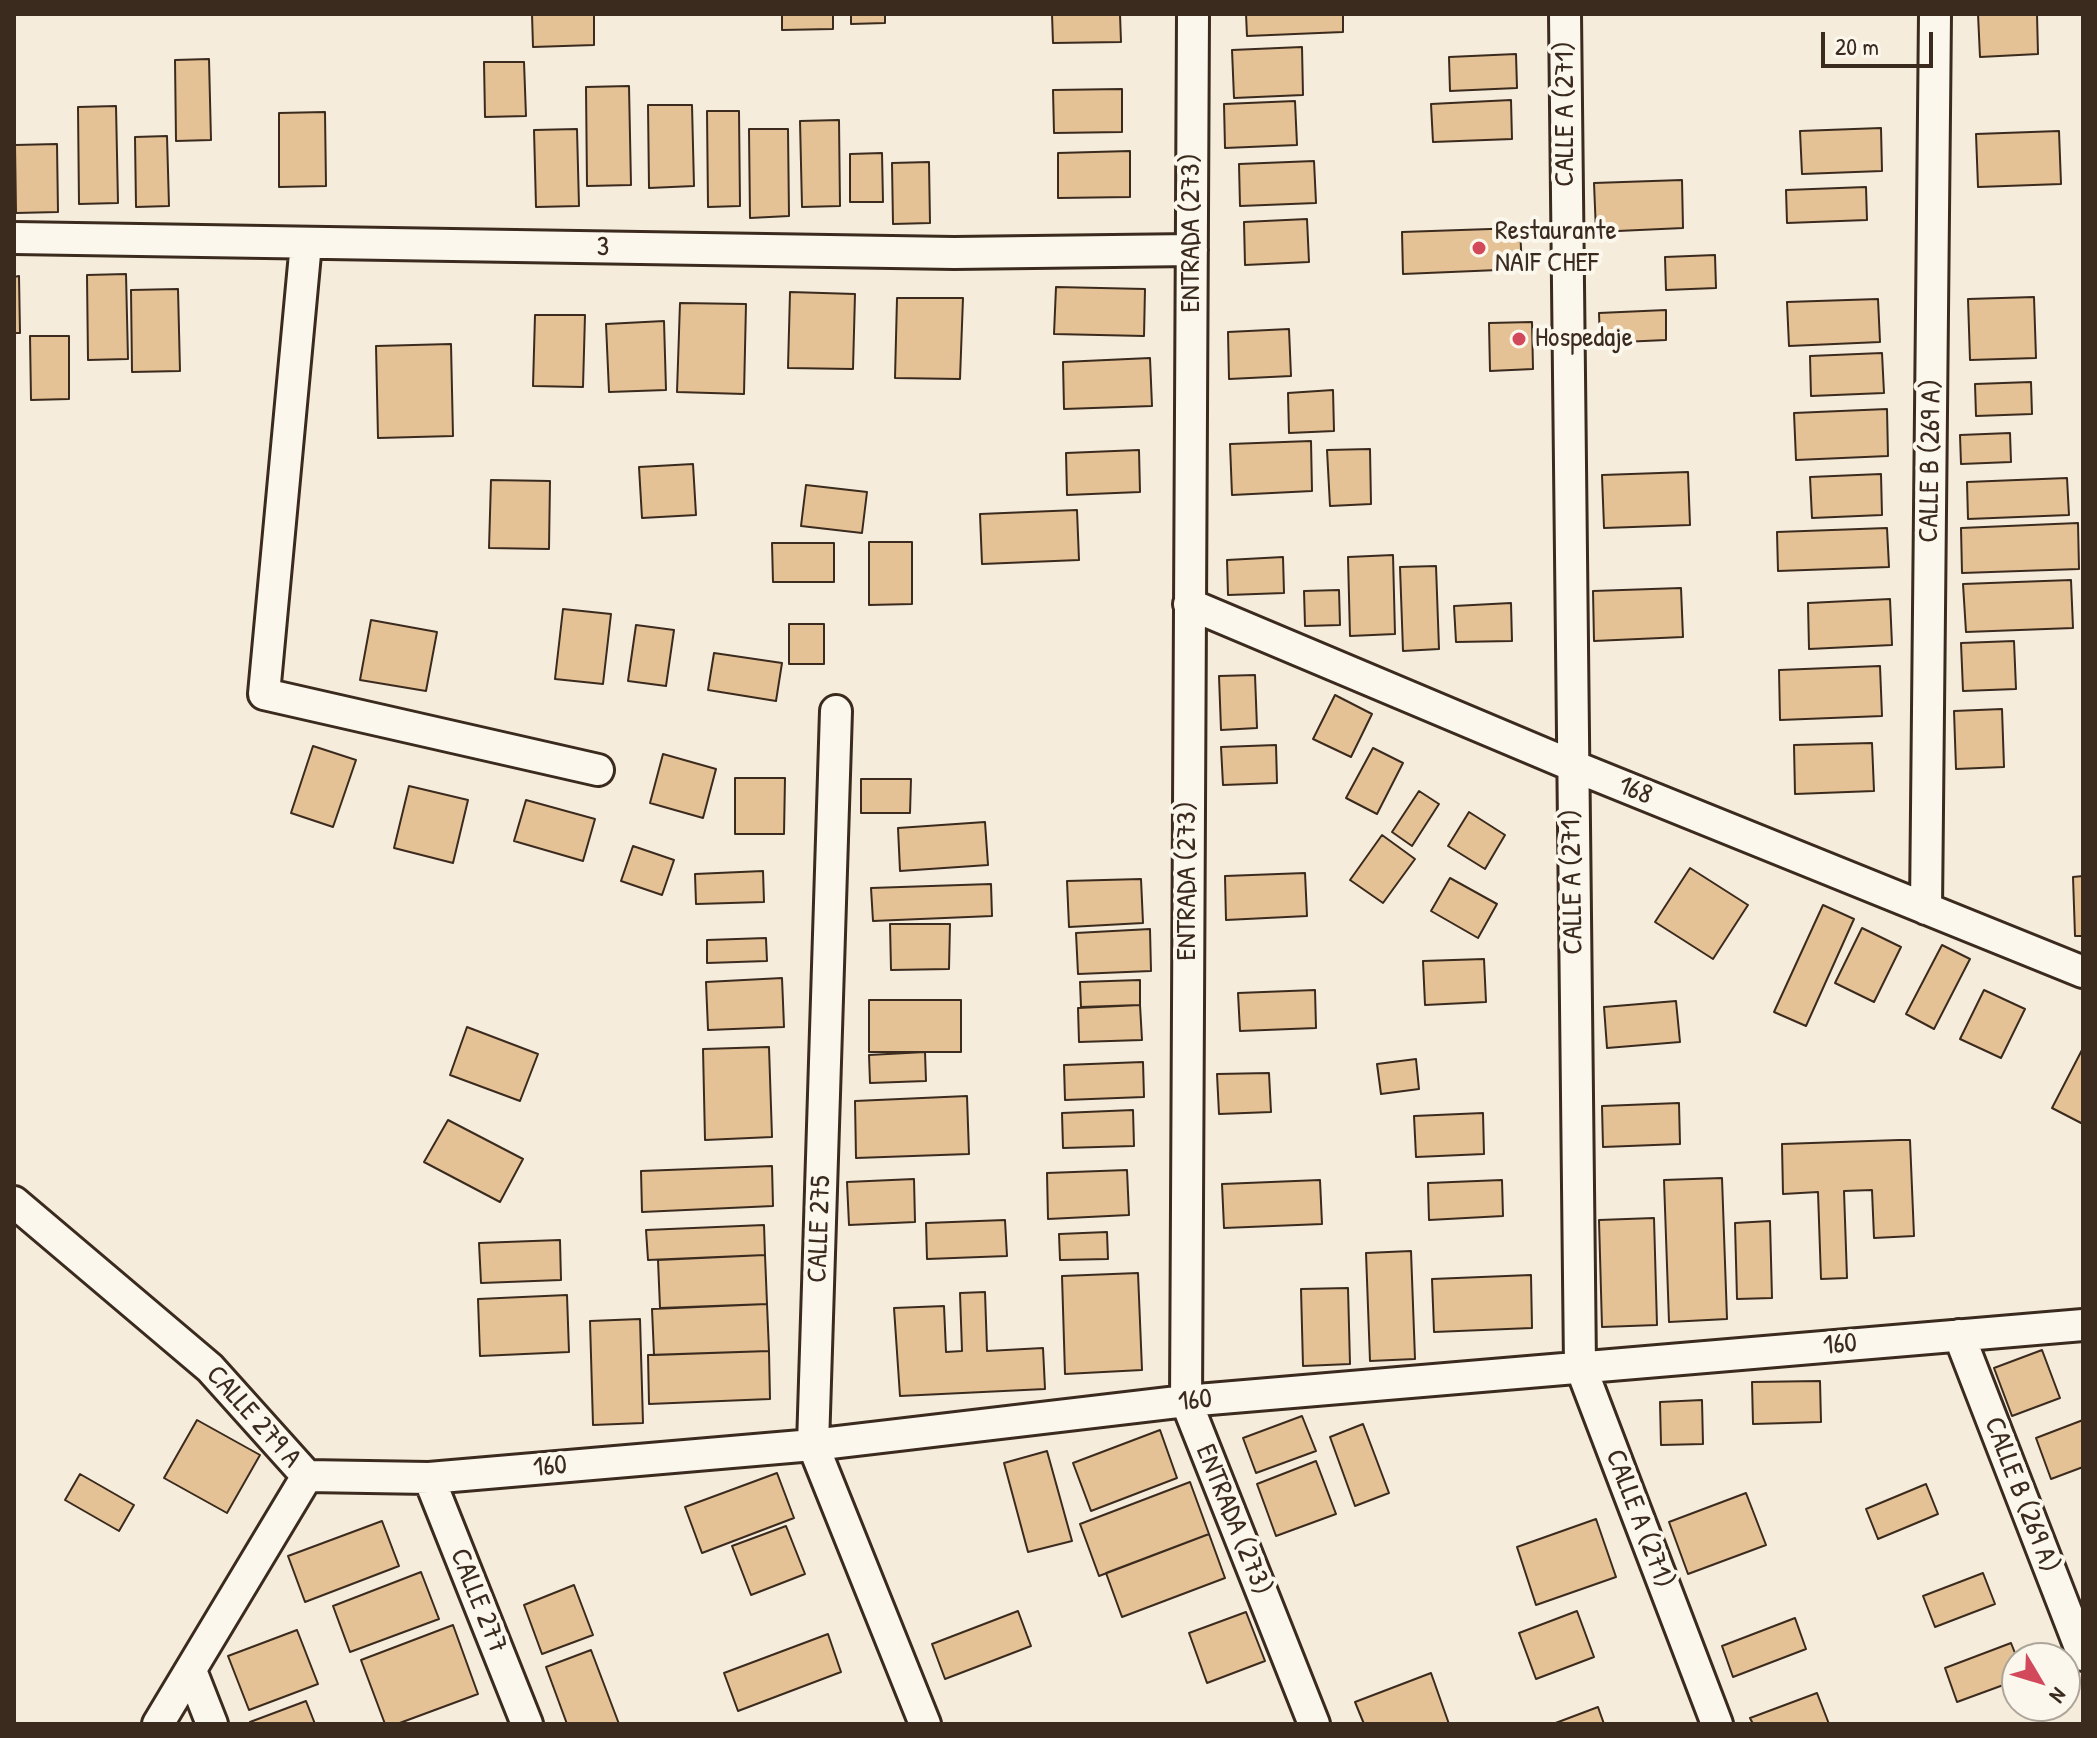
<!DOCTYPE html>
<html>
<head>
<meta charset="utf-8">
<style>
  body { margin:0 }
  #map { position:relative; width:2097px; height:1738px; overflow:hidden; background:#f6ecdb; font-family:"Patrick Hand",sans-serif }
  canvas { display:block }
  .frame { position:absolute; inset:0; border:16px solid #3b2a1e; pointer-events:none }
  .north { position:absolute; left:2001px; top:1642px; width:80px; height:80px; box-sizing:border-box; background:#fbf7ec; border:2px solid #aea59a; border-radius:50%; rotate:128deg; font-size:22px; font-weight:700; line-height:32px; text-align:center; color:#3b2a1e }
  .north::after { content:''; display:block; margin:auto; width:28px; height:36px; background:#d1495b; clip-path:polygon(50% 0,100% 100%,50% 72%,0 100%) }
  .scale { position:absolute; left:1821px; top:32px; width:112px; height:36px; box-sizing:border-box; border:4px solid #3b2a1e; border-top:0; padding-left:10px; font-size:24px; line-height:28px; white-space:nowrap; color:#3b2a1e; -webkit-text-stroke:6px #fbf7ec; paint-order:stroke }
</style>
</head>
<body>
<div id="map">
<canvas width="2097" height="1738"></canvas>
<div class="frame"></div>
<div class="north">N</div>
<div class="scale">20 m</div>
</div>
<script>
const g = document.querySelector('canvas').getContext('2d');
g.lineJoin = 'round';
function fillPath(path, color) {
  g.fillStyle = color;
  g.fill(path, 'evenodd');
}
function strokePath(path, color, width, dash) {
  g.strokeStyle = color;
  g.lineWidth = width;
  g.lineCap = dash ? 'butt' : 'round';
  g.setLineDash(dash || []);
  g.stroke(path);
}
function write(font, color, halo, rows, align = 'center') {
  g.font = font + ' "Patrick Hand",sans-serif';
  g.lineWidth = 8;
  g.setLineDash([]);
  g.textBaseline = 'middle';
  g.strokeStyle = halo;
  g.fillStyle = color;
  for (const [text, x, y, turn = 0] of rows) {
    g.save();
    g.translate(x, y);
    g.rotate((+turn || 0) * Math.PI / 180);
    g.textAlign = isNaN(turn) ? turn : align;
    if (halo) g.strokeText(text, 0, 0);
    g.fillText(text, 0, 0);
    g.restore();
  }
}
const building = new Path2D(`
  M532,14H594V45L533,47Z
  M782,14H833V29L782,30Z
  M851,14H885V23L851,24Z
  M1052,14H1120L1121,42L1053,43Z
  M1246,14H1343V32L1247,36Z
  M1978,14H2037L2038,54L1980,57Z
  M1302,47L1303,95L1234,98L1232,50Z
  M1516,54L1517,88L1450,91L1449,57Z
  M209,59L211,140L176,141L175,60Z
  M484,62H524L526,116L485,117Z
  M629,86L631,185L587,186L586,87Z
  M1122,89V132L1054,133L1053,90Z
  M1511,100L1512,139L1433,142L1431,104Z
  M1295,101L1297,145L1225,148L1224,104Z
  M648,105H692L694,186L649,188Z
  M116,106L118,203L79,204L78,107Z
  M707,111H739L740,206L708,207Z
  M325,112L326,186L279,187V113Z
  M839,120L840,206L802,207L800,121Z
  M1881,128L1882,171L1802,174L1800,131Z
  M577,129L579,206L536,207L534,130Z
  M749,129H788L789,216L750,218Z
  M2059,131L2061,184L1978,187L1976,134Z
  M167,136L169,206L136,207L135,137Z
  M57,144L58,212L16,213L15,145Z
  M1130,151V197L1058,198V153Z
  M882,153L883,202H850V154Z
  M1314,161L1316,203L1240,206L1239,164Z
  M929,162L930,223L893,224L892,163Z
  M1682,180L1683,228L1596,232L1594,183Z
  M1866,187L1867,220L1787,223L1786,190Z
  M1307,219L1309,262L1245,265L1244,222Z
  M1520,228L1522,269L1403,274L1402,232Z
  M1715,255L1716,288L1666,290L1665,257Z
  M126,274L128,359L88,360L87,275Z
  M19,276L20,333H14V277Z
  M1056,287L1145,289L1144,336L1054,334Z
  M178,289L180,371L132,372L131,290Z
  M790,292L855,294L853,369L788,368Z
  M2034,297L2036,358L1970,360L1968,299Z
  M897,298H963L960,379L895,378Z
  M1878,299L1880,342L1789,346L1787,302Z
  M680,303L746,304L744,394L677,392Z
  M1666,310V340L1600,343L1599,313Z
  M535,315H585L583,387L533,386Z
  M664,321L666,390L609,392L606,324Z
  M1532,322L1533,369L1490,371L1489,323Z
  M1289,329L1291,376L1229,379L1228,332Z
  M30,336H69V399L31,400Z
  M451,344L453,436L378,438L376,346Z
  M1882,353L1884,393L1811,396L1810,356Z
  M1150,358L1152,406L1064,409L1063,362Z
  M2031,382L2032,414L1976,416L1975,384Z
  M1333,390L1334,431L1289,433L1288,393Z
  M1887,409L1888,456L1796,460L1794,413Z
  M2010,433L2011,462L1961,464L1960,435Z
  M1311,441L1312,491L1232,495L1230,444Z
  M1370,449L1371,504L1330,506L1327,450Z
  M1139,450L1140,492L1067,495L1066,453Z
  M693,464L696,515L642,518L639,467Z
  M1688,472L1690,525L1604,528L1602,475Z
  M1881,474L1882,515L1812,518L1810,477Z
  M2067,478L2069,515L1968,519L1967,482Z
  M491,480L550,481L549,549L489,548Z
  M806,485L867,492L862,533L801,526Z
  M1077,510L1079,560L982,564L980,514Z
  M2078,523L2079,569L1962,573L1961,528Z
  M1887,528L1889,567L1778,571L1777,532Z
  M869,542H912V604L869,605Z
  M772,543H834V582H773Z
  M1393,555L1395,634L1350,636L1348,557Z
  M1283,557L1284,593L1228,595L1227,560Z
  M1436,566L1439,649L1403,651L1400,567Z
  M2071,580L2073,628L1966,632L1963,584Z
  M1681,588L1683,637L1594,641L1593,591Z
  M1339,590L1340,625L1305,626L1304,591Z
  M1890,599L1892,645L1809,649L1808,603Z
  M1511,603L1512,641L1456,642L1454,606Z
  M563,609L611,614L603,684L555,679Z
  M371,620L437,632L426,691L360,680Z
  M789,624H824V664H789Z
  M636,625L674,630L666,686L628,681Z
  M2014,641L2016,689L1963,691L1961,643Z
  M714,653L782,663L776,701L708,690Z
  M1880,666L1882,716L1780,720L1779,670Z
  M1255,675L1257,728L1221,730L1219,676Z
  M1335,695L1372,714L1351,757L1313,739Z
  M2002,709L2004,767L1956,769L1954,711Z
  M1872,743L1874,791L1795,794L1794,745Z
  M1276,745L1277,783L1223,785L1221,747Z
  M313,746L356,760L333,827L291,813Z
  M1373,748L1403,763L1377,814L1346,798Z
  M663,754L716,769L703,818L650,803Z
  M735,778H785L784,834H735Z
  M861,779H911L910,813H861Z
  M409,786L468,800L453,863L394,848Z
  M1419,791L1439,804L1412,846L1392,832Z
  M526,800L595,819L583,861L514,841Z
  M1469,812L1505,835L1485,869L1448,846Z
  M985,822L988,865L900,871L898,828Z
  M1382,835L1415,859L1383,903L1350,880Z
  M633,846L674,860L662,895L621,881Z
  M1690,868L1748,905L1713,959L1655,922Z
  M763,871L764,902L696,904L695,874Z
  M1305,873L1307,916L1226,920L1225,876Z
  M2083,876V936H2075L2073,877Z
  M1450,878L1497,904L1478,938L1431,911Z
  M1141,879L1143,923L1069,927L1067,881Z
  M991,884L992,916L873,921L871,888Z
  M1823,905L1854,919L1806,1026L1774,1012Z
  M890,924H950L949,969L891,970Z
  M1862,928L1901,947L1874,1002L1835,983Z
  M1150,929L1151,971L1078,974L1076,933Z
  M766,938L767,961L707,963V940Z
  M1942,945L1970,959L1934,1029L1906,1014Z
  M1484,959L1486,1002L1425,1005L1423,961Z
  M782,978L784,1027L708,1030L706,982Z
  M1140,980V1005L1081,1007L1080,982Z
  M1315,990L1316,1028L1240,1031L1238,993Z
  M1984,990L2025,1009L2001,1058L1960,1039Z
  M869,1000H961V1052H869Z
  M1676,1001L1680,1042L1607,1048L1604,1007Z
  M1140,1005L1142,1040L1079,1042L1078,1008Z
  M467,1027L538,1054L520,1101L450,1075Z
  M769,1047L772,1137L705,1140L703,1049Z
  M2083,1048V1124L2052,1108Z
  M925,1052L926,1081L870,1083L869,1055Z
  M1416,1059L1419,1089L1381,1094L1377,1064Z
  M1143,1062L1144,1097L1065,1100L1064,1065Z
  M1269,1073L1271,1112L1219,1114L1217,1074Z
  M967,1096L969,1154L856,1158L855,1101Z
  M1679,1103L1680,1144L1603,1147L1602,1106Z
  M1133,1110L1134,1146L1063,1148L1062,1113Z
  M1483,1113L1484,1154L1416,1157L1414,1116Z
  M448,1120L523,1159L500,1202L424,1162Z
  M1899,1140H1910L1914,1236L1874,1238L1872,1190L1844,1191L1847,1278L1821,1279L1818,1192L1783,1194L1782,1144Z
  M772,1166L773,1206L642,1212L641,1171Z
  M1127,1170L1129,1215L1048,1219L1047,1173Z
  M1722,1178L1727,1319L1669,1322L1664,1180Z
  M914,1179L915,1222L849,1225L847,1182Z
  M1320,1180L1322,1224L1224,1228L1222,1184Z
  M1502,1180L1503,1216L1429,1220L1428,1183Z
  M1654,1218L1657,1325L1602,1327L1599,1220Z
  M1005,1220L1007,1256L927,1259L926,1223Z
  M1770,1221L1772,1298L1737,1299L1735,1223Z
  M764,1225L765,1255L648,1260L646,1230Z
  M1107,1232L1108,1259L1060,1260L1059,1234Z
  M560,1240L561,1280L481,1283L479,1243Z
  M1411,1251L1415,1359L1370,1361L1366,1253Z
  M765,1255L767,1304L660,1308L658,1260Z
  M1138,1273L1142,1370L1065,1374L1062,1276Z
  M1531,1275L1532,1328L1434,1332L1432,1279Z
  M1348,1288L1350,1364L1303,1366L1301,1289Z
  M985,1292L987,1351L1043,1348L1045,1389L900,1396L894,1308L944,1306L946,1352L962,1351L960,1293Z
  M567,1295L569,1352L480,1356L478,1299Z
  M767,1304L769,1351L654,1355L652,1309Z
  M640,1319L643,1423L593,1425L590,1321Z
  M2042,1350L2060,1398L2012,1416L1994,1368Z
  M769,1351L770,1399L649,1404L648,1355Z
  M1820,1381L1821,1422L1753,1424L1752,1382Z
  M1702,1400L1703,1444L1661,1445L1660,1402Z
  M1302,1416L1316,1451L1256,1473L1243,1438Z
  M197,1420L260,1455L227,1513L164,1478Z
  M2083,1420V1467L2051,1479L2036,1438Z
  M1363,1424L1389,1493L1355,1506L1330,1437Z
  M1160,1430L1177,1478L1091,1511L1073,1463Z
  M1047,1451L1072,1541L1028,1552L1004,1463Z
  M1316,1461L1336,1514L1276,1536L1257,1484Z
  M777,1473L794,1518L702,1553L685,1507Z
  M80,1474L134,1505L119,1531L65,1500Z
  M1190,1482L1209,1534L1099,1576L1080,1524Z
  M1926,1484L1938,1514L1878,1539L1866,1509Z
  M1746,1493L1766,1545L1688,1574L1669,1522Z
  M1596,1519L1616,1577L1536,1605L1517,1547Z
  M382,1521L399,1566L305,1602L288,1556Z
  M786,1526L805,1574L751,1595L732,1546Z
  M1209,1534L1225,1578L1122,1617L1106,1573Z
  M421,1572L439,1619L350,1652L333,1606Z
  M1983,1573L1995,1604L1935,1627L1923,1596Z
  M574,1585L593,1635L542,1654L524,1605Z
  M1018,1611L1031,1646L945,1679L932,1644Z
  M1577,1611L1594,1657L1536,1679L1519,1633Z
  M1246,1612L1265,1661L1207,1683L1189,1633Z
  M1795,1618L1806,1649L1733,1677L1722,1646Z
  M453,1625L478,1694L397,1724H385L361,1660Z
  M297,1630L318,1684L249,1710L228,1656Z
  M828,1634L841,1672L738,1711L724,1673Z
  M2011,1643L2017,1658V1680L1957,1702L1945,1668Z
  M591,1650L619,1724H567L546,1667Z
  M1431,1673L1449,1724H1364L1355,1702Z
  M1817,1693L1829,1724H1753L1750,1718Z
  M306,1701L315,1724H250V1722Z
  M1598,1707L1604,1724H1553Z`);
const minor = new Path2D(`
  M1193,14L1186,1401L1314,1724
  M1565,14L1580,1365L1717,1724
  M14,238L954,253L1192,250
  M306,243L264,694L598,770
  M1189,604L1571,765L2083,972
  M836,711L813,1445L925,1724
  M1926,909L1935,14
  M14,1202L210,1368L307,1476L158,1724
  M1959,1335L2083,1655
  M307,1476L429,1478L813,1445L1186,1401L2083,1325
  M429,1478L527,1724
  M192,1673L212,1724`);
const markers = [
  [1479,248,8,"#d1495b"],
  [1519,339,8,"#d1495b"]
];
const streetNames = [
  ["CALLE A (271)",1566,114,-90],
  ["ENTRADA (273)",1192,233,-90],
  ["3",603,248,1],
  ["CALLE B (269 A)",1931,461,-89],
  ["168",1635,791,22],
  ["ENTRADA (273)",1188,881,-90],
  ["CALLE A (271)",1573,882,-91],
  ["CALLE 275",820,1229,-88],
  ["160",1840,1345,-5],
  ["160",1195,1401,-6],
  ["CALLE 279 A",253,1417,48],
  ["160",550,1467,-5],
  ["CALLE B (269 A)",2021,1495,69],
  ["CALLE A (271)",1639,1519,69],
  ["ENTRADA (273)",1233,1520,68],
  ["CALLE 277",478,1601,68]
];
const poiNames = [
  ["Restaurante",1495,232],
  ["NAIF CHEF",1495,264],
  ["Hospedaje",1535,339]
];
fillPath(building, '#e4c296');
strokePath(building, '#3b2a1e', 2);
strokePath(minor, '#3b2a1e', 36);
strokePath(minor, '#fbf7ec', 30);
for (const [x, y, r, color] of markers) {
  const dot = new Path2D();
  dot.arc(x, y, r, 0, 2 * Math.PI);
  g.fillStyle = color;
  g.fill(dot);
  strokePath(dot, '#fbf7ec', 3);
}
write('28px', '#3b2a1e', '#fbf7ec', streetNames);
write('28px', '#3b2a1e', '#fbf7ec', poiNames, 'left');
</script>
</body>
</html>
